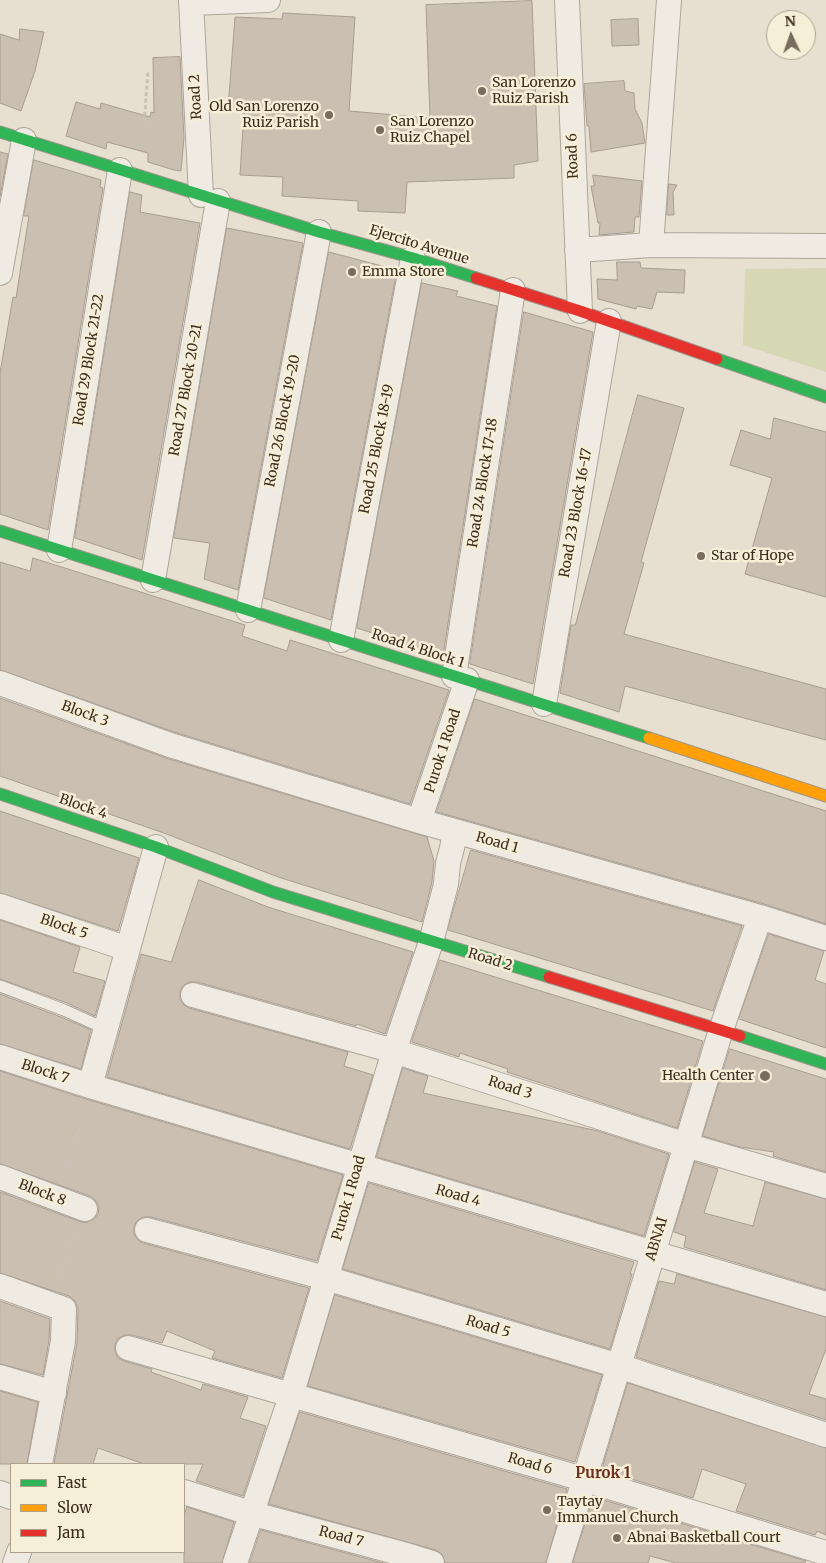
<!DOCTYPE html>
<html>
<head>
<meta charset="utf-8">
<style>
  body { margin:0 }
  #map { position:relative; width:826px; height:1563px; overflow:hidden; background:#e7e0d1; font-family:Merriweather,serif }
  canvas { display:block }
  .legend { position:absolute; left:10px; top:1463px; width:175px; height:90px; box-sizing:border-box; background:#f7eed8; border:1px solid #ada18e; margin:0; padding:6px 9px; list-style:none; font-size:15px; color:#3d2e20 }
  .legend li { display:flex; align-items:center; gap:10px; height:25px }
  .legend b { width:25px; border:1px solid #ada18e }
  .north { position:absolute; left:766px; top:10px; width:50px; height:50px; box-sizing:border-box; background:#f7eed8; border:1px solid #ada18e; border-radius:50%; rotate:357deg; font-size:14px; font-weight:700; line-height:20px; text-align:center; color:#3d2e20 }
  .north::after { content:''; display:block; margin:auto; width:18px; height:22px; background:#786c5e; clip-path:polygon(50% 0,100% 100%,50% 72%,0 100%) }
</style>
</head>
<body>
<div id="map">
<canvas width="826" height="1563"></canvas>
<ul class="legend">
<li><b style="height:6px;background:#30b455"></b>Fast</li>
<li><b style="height:6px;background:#ff9f0a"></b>Slow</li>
<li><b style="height:6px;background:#e5322d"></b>Jam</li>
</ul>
<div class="north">N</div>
</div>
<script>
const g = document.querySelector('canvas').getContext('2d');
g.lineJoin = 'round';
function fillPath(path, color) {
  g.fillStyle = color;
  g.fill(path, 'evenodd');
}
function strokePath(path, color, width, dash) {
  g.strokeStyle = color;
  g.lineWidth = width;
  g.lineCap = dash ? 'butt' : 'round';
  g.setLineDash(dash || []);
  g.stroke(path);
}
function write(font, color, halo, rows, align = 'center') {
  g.font = font + ' Merriweather,serif';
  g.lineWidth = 5;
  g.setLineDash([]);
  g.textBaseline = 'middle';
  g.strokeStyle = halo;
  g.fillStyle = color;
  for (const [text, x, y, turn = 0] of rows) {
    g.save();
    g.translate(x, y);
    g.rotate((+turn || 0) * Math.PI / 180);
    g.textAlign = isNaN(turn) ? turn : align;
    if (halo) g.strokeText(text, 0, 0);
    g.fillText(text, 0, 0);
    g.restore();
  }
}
const green = new Path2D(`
  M826,268V372L743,345L745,269Z`);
const building = new Path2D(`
  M532,1L538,161L514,165V178L407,182L405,213L358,211V201L282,196L283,177L240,175L244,110L228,109L235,17L282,19L283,13L355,17L349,111L430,118L426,5Z
  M638,19L639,45L612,46L611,20Z
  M20,29L44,32L35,71L21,111L0,103V34L19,40Z
  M180,57L184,138L181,171L174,170L148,162V153L107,142L106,149L66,136L76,102L100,109L101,103L150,117L151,112L154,113L153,58Z
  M624,81L625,91L634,93L635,109L642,123L645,143L591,152L589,126H587L584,84Z
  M0,152L8,154L0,196Z
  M34,160L101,180L100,187L103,188L48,530L0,514V373L13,297L16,298L22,260L29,216H24Z
  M593,175L642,181L639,217H635L634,232L599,235L600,223H598L591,186H594Z
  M669,184L677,185L673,192L674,215H667Z
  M130,192L142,195L140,212L200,223L142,560L75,538Z
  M227,228L303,243L238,590L204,579L210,543L174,538Z
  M329,252L397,270L331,620L264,598Z
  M617,262H640L641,268L685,270L684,293L657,292L652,309L637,306L636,309L598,299L597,279L617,280Z
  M422,283L458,291L456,296L497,306L443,656L357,628Z
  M524,312L593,332L533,684L470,664Z
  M638,395L684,408L641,562L644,563L624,634L826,689V740L625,686L619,712L560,693L571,625H575Z
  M774,418L826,432V597L745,574L772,478L730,465L741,430L770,439Z
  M33,558L245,625L242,636L287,651L290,640L449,690L410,804L174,732L0,670V562L30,571Z
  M0,698L166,758L427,837L434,861L432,882L422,922L278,877L161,832L0,776Z
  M475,699L826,811V924L764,904L437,812Z
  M0,811L139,858L118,931L0,893Z
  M471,850L742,926L713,1011L448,930Z
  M199,880L268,907L413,952L385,1034L357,1024L356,1026L197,982H189L184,985L180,991V999L184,1005L189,1008L348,1052L344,1066L373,1075L350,1149L107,1077L141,954L171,962Z
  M0,920L80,947L73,972L105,981L95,1016L67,1003L0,979Z
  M769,934L824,951L815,980L826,984V1048L739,1019Z
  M440,960L703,1041L677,1128L507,1072L508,1069L460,1053L459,1057L412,1042Z
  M0,994L61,1017L91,1030L81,1069L0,1044Z
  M730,1049L826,1079V1172L773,1156L774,1152L740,1147L703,1136Z
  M403,1068L428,1076L423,1093L598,1131L669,1154L644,1236L377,1157Z
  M0,1071L86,1099L343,1175L317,1261L151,1217H143L137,1221L134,1226V1234L138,1240L143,1243L309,1288L282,1378L212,1358L215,1351L167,1331L162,1343L132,1335H125L119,1338L115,1344V1351L118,1358L124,1361L152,1369L151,1372L201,1390L203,1384L248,1397L240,1418L266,1426L243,1496L196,1481L203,1464H144L98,1448L93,1464H54L77,1343L78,1309L75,1301L69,1296L0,1273V1192L81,1222H88L94,1219L98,1214L99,1207L96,1201L90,1196L0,1164Z
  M695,1162L718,1169L704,1213L753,1226L765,1182L826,1199V1290L684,1247L686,1236L674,1232Z
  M369,1183L634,1262L630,1274H632L610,1349L343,1269Z
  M677,1274L826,1317V1349L809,1394L826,1399V1420L636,1357L659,1281L674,1284Z
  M335,1295L602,1375L575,1462L308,1386Z
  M0,1301L50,1319L49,1340L43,1375L0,1364Z
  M628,1383L826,1448V1535L817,1531L815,1535L736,1511L746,1484L702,1469L693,1498L602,1470Z
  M0,1391L38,1402L27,1464H0Z
  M300,1412L567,1489L546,1563H445L442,1554L436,1550L269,1504Z
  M594,1497L806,1561L805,1563H676L650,1556L648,1563H573Z
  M187,1507L234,1522L222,1563H184V1516Z
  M261,1530L383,1563H250Z`);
const path = new Path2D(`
  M142,148L148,72
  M63,1174L85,1111
  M60,1280L76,1233`);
const lane = new Path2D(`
  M0,986L64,1010L106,1029`);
const street = new Path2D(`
  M191,0L201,195
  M567,0L580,311
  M191,3L268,0
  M651,245L669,0
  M577,250L651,245L826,246
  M0,273L24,140
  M59,550L120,170
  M153,580L218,201
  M248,610L319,232
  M341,640L413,258
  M454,676L513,290
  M0,683L170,745L419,821L760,917L826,938
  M544,704L609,321
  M419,821L467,680
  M0,906L128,949
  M193,995L394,1051L686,1145L826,1186
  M0,1057L90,1086L826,1304
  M90,1086L156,847
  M0,1177L85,1209
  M147,1230L326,1278L619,1366L826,1435
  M0,1286L64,1309L63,1341L40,1464
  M128,1348L583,1479L826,1553
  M0,1377L54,1393
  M184,1492L250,1513L403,1554L432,1563
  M0,1493L11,1497
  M15,1563L19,1552
  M235,1563L291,1396L394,1051L431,942L446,884L448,863L452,848L455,831
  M559,1563L721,1030L760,917`);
const fast = new Path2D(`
  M0,132L319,232L413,258L476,278
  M717,359L826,397
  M0,531L649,738
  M0,794L156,847L273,892L549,977
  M740,1036L826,1064`);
const slow = new Path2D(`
  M649,738L826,796`);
const jam = new Path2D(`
  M476,278L580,311L717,359
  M549,977L740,1036`);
const markers = [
  [482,91,5,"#786c5e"],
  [329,115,5,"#786c5e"],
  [380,130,5,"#786c5e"],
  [352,272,5,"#786c5e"],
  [701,556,5,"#786c5e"],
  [765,1076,6,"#786c5e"],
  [547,1510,5,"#786c5e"],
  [617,1538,5,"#786c5e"]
];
const poiNames = [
  ["San Lorenzo",492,83],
  ["Ruiz Parish",492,99],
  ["Old San Lorenzo",319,107,"right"],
  ["Ruiz Parish",319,123,"right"],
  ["San Lorenzo",390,122],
  ["Ruiz Chapel",390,138],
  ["Emma Store",362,272],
  ["Star of Hope",711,556],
  ["Health Center",754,1076,"right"],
  ["Taytay",557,1502],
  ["Immanuel Church",557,1518],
  ["Abnai Basketball Court",627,1538]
];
const streetNames = [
  ["Road 2",196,97,-93],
  ["Road 6",573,156,-92],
  ["Ejercito Avenue",419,245,17],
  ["Road 29 Block 21-22",89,360,-81],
  ["Road 27 Block 20-21",186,390,-80],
  ["Road 26 Block 19-20",283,421,-79],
  ["Road 25 Block 18-19",377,449,-79],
  ["Road 24 Block 17-18",483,483,-81],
  ["Road 23 Block 16-17",576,513,-80],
  ["Road 4 Block 1",418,649,18],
  ["Block 3",85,714,20],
  ["Purok 1 Road",443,751,-72],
  ["Block 4",83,807,19],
  ["Road 1",497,843,16],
  ["Block 5",64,927,19],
  ["Road 2",490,960,17],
  ["Block 7",45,1072,18],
  ["Road 3",510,1088,18],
  ["Block 8",42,1193,21],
  ["Road 4",458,1196,16],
  ["Purok 1 Road",349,1198,-74],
  ["ABNAI",657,1239,-73],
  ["Road 5",488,1327,17],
  ["Road 6",530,1464,16],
  ["Road 7",341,1537,15]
];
const neighbourhoodNames = [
  ["Purok 1",603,1474]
];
fillPath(green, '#d6d7b3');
fillPath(building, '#cbbfb2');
strokePath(building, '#a89c90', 1);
strokePath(lane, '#ada599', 13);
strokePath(street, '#ada599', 26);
strokePath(fast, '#9c958a', 13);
strokePath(slow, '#9c958a', 13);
strokePath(jam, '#9c958a', 13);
strokePath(path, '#c8c2b9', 3, [4, 2.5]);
strokePath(lane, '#efebe3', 11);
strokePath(street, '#efebe3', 24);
strokePath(fast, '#30b455', 11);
strokePath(slow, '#ff9f0a', 11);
strokePath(jam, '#e5322d', 11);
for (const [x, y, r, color] of markers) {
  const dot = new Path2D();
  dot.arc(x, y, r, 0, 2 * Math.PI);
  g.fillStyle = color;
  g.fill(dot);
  strokePath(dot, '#f7eed8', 2);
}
write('14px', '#3d2e20', '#f7eed8', poiNames, 'left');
write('14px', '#3d2e20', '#f7eed8', streetNames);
write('bold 15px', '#6b2e1e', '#f7eed8', neighbourhoodNames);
</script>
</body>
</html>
